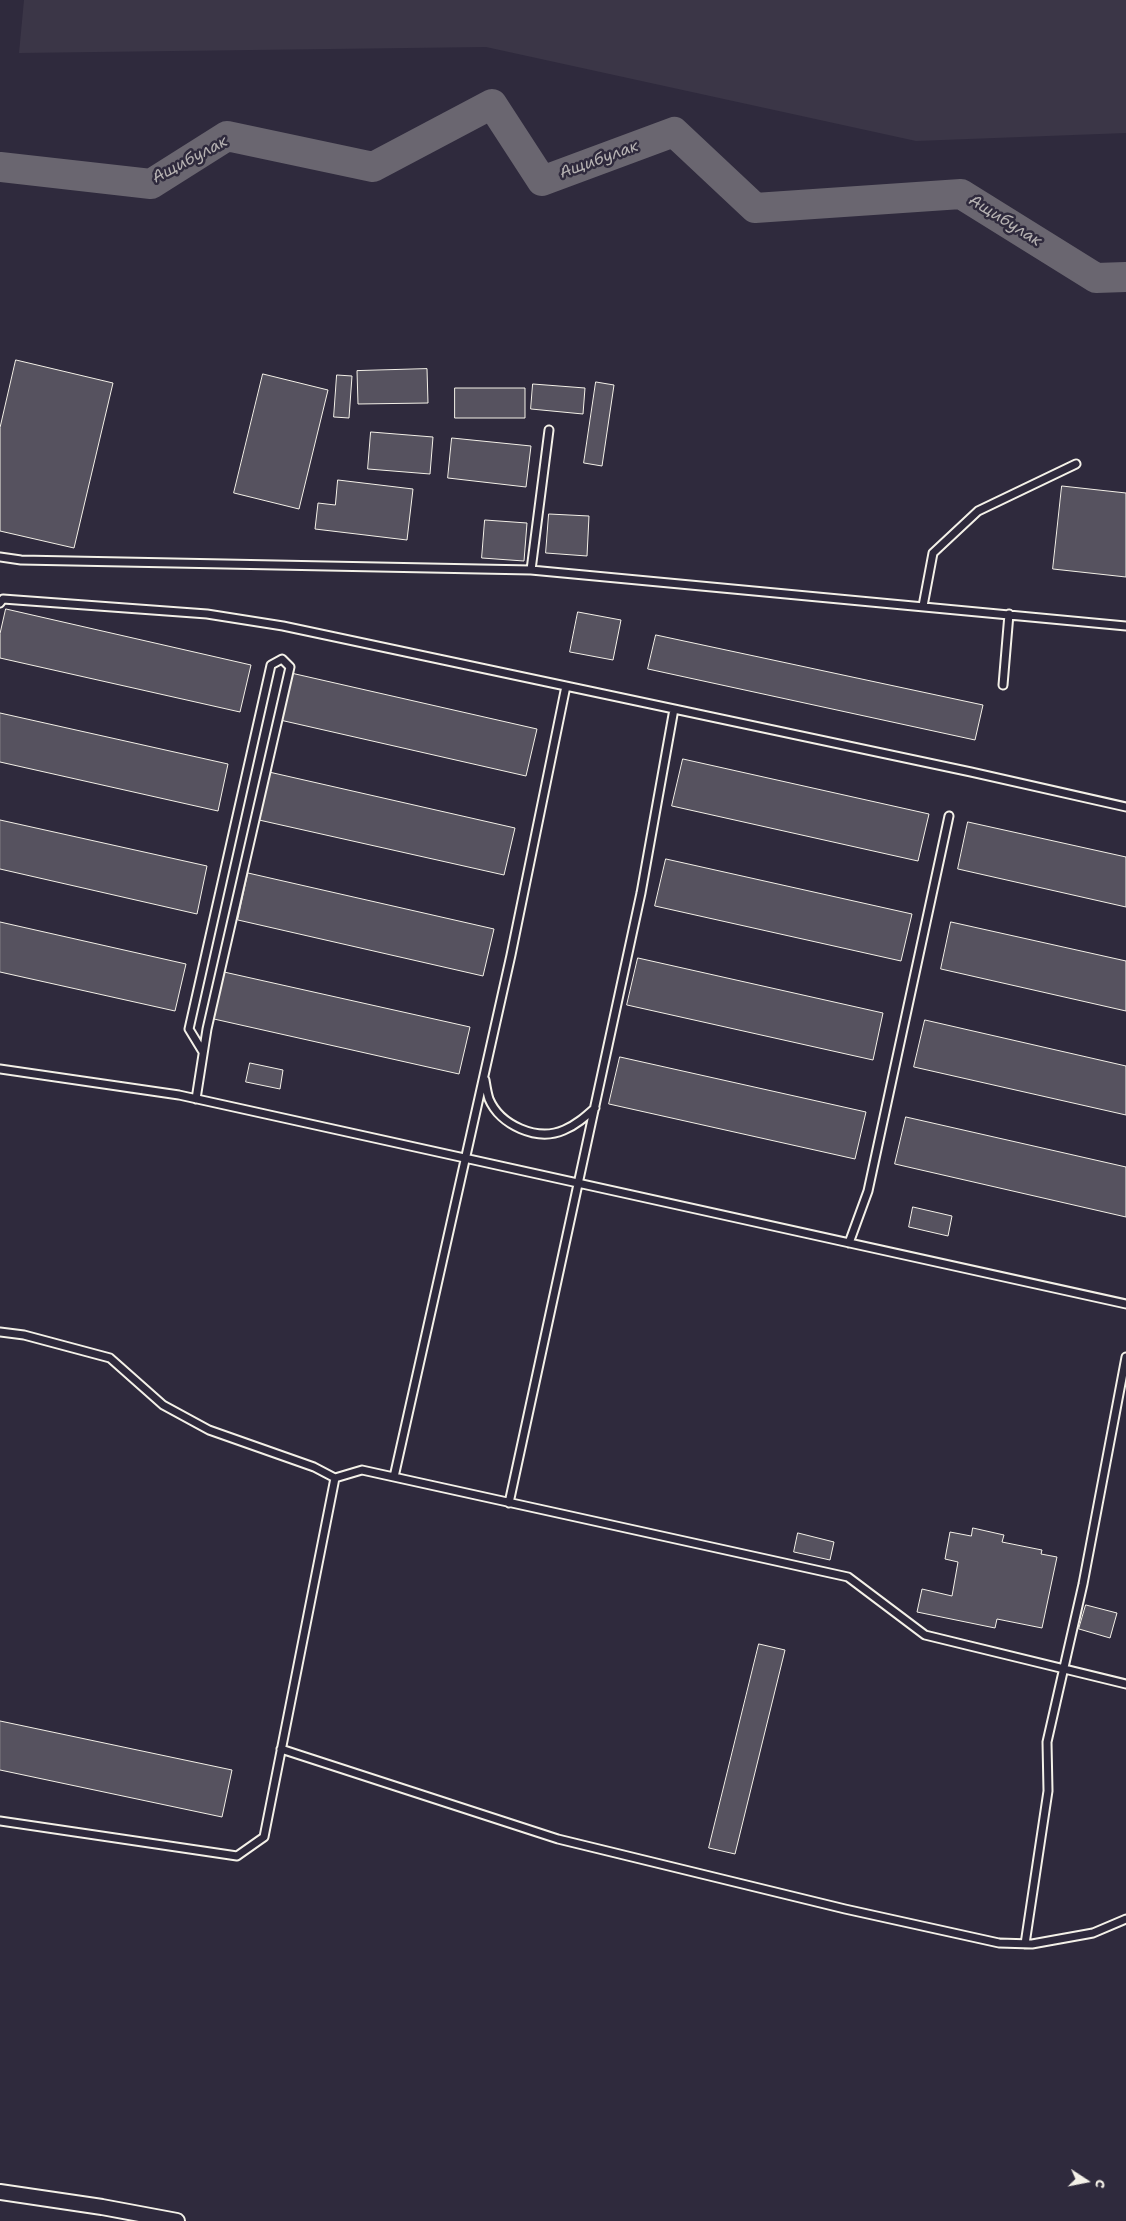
<!DOCTYPE html>
<html>
<head>
<meta charset="utf-8">
<style>
  body { margin:0 }
  #map { position:relative; width:1126px; height:2221px; overflow:hidden; background:#2f2a3d; font-family:"Shantell Sans",sans-serif }
  canvas { display:block }
  .north { position:absolute; left:1061px; top:2156px; width:50px; height:50px; -webkit-text-stroke:4px #2f2a3d; paint-order:stroke; rotate:101deg; font-size:14px; font-weight:700; line-height:20px; text-align:center; color:#f4f1e8 }
  .north::after { content:''; display:block; margin:auto; width:18px; height:22px; background:#f4f1e8; clip-path:polygon(50% 0,100% 100%,50% 72%,0 100%) }
</style>
</head>
<body>
<div id="map">
<canvas width="1126" height="2221"></canvas>
<div class="north">С</div>
</div>
<script>
const g = document.querySelector('canvas').getContext('2d');
g.lineJoin = 'round';
function fillPath(path, color) {
  g.fillStyle = color;
  g.fill(path, 'evenodd');
}
function strokePath(path, color, width, dash) {
  g.strokeStyle = color;
  g.lineWidth = width;
  g.lineCap = dash ? 'butt' : 'round';
  g.setLineDash(dash || []);
  g.stroke(path);
}
function write(font, color, halo, rows, align = 'center') {
  g.font = font + ' "Shantell Sans",sans-serif';
  g.lineWidth = 5;
  g.setLineDash([]);
  g.textBaseline = 'middle';
  g.strokeStyle = halo;
  g.fillStyle = color;
  for (const [text, x, y, turn = 0] of rows) {
    g.save();
    g.translate(x, y);
    g.rotate((+turn || 0) * Math.PI / 180);
    g.textAlign = isNaN(turn) ? turn : align;
    if (halo) g.strokeText(text, 0, 0);
    g.fillText(text, 0, 0);
    g.restore();
  }
}
const built = new Path2D(`
  M24,0H1126V133L916,141L486,47L19,53Z`);
const river = new Path2D(`
  M0,167L151,184L227,136L373,167L492,104L542,181L674,132L755,208L961,194L1096,278L1126,277`);
const building = new Path2D(`
  M16,360L113,383L74,548L0,531V428Z
  M427,369L428,403L358,404L357,371Z
  M263,374L328,390L299,509L234,493Z
  M337,375L352,376L349,418L334,417Z
  M596,382L614,385L602,466L584,463Z
  M533,384L585,388L583,414L531,409Z
  M455,388H525V418H455Z
  M371,432L433,437L430,474L368,469Z
  M452,438L531,446L526,487L448,478Z
  M338,480L413,489L407,540L315,529L318,503L335,505Z
  M1062,486L1126,493V577L1053,569Z
  M549,514L589,516L587,556L546,553Z
  M485,520L527,523L524,561L482,558Z
  M6,609L251,665L240,712L0,658V634Z
  M578,612L621,620L613,660L570,652Z
  M656,635L983,705L975,740L648,669Z
  M291,673L537,729L526,776L280,720Z
  M0,713L228,764L218,811L0,762Z
  M683,759L929,814L918,861L672,806Z
  M269,772L515,828L504,875L259,820Z
  M0,820L207,866L197,914L0,869Z
  M968,822L1126,857V907L958,869Z
  M666,859L912,914L901,961L655,906Z
  M248,873L494,929L483,976L238,920Z
  M0,922L186,964L175,1011L0,972Z
  M951,922L1126,961V1011L941,969Z
  M638,958L883,1013L873,1060L627,1005Z
  M224,972L470,1027L459,1074L214,1019Z
  M925,1020L1126,1066V1115L914,1067Z
  M620,1057L866,1112L855,1159L609,1104Z
  M250,1063L283,1070L280,1089L246,1082Z
  M906,1117L1126,1167V1217L895,1164Z
  M913,1207L952,1216L948,1236L909,1227Z
  M973,1528L1004,1535L1002,1542L1042,1550L1041,1554L1057,1557L1042,1628L997,1619L995,1628L917,1612L922,1589L952,1596L958,1562L945,1559L950,1532L971,1536Z
  M798,1533L834,1542L830,1560L794,1552Z
  M1086,1605L1117,1613L1110,1638L1079,1629Z
  M759,1644L785,1650L735,1854L709,1848Z
  M0,1721L232,1770L222,1817L0,1770Z`);
const service = new Path2D(`
  M0,557L21,560L531,570L1126,626
  M531,570L549,430
  M0,603L3,599L207,614L283,626L971,772L1126,807
  M923,606L933,553L978,511L1076,464
  M1003,685L1009,614
  M0,1069L179,1095L1126,1304
  M485,1080C486,1086 487,1093 489,1099C500,1125 537,1142 564,1130C576,1125 585,1117 595,1108
  M196,1099L207,1029L290,667L282,659L271,665L189,1029L203,1052
  M849,1243L868,1191L949,816
  M0,1332L24,1335L110,1358L163,1405L209,1430L314,1467L335,1478L264,1837L237,1856L0,1821
  M394,1477L511,955L566,686
  M335,1478L362,1470L848,1577L925,1635L1126,1684
  M509,1503L641,893L674,709
  M281,1749L558,1839L845,1909L999,1943L1032,1944L1093,1933L1126,1919
  M1025,1944L1048,1791L1047,1742L1083,1584L1126,1357`);
const minor = new Path2D(`
  M0,2192L102,2207L177,2221`);
const waterNames = [
  ["Ащибулак",190,160,-28],
  ["Ащибулак",599,160,-20],
  ["Ащибулак",1005,221,32]
];
fillPath(built, '#3b3647');
strokePath(river, '#6a6670', 30);
fillPath(building, '#56525f');
strokePath(building, '#f4f1e8', 1);
strokePath(service, '#f4f1e8', 11);
strokePath(minor, '#f4f1e8', 18);
strokePath(service, '#2f2a3d', 7);
strokePath(minor, '#2f2a3d', 14);
write('italic 16px', '#b6b2b2', '#2f2a3d', waterNames);
</script>
</body>
</html>
